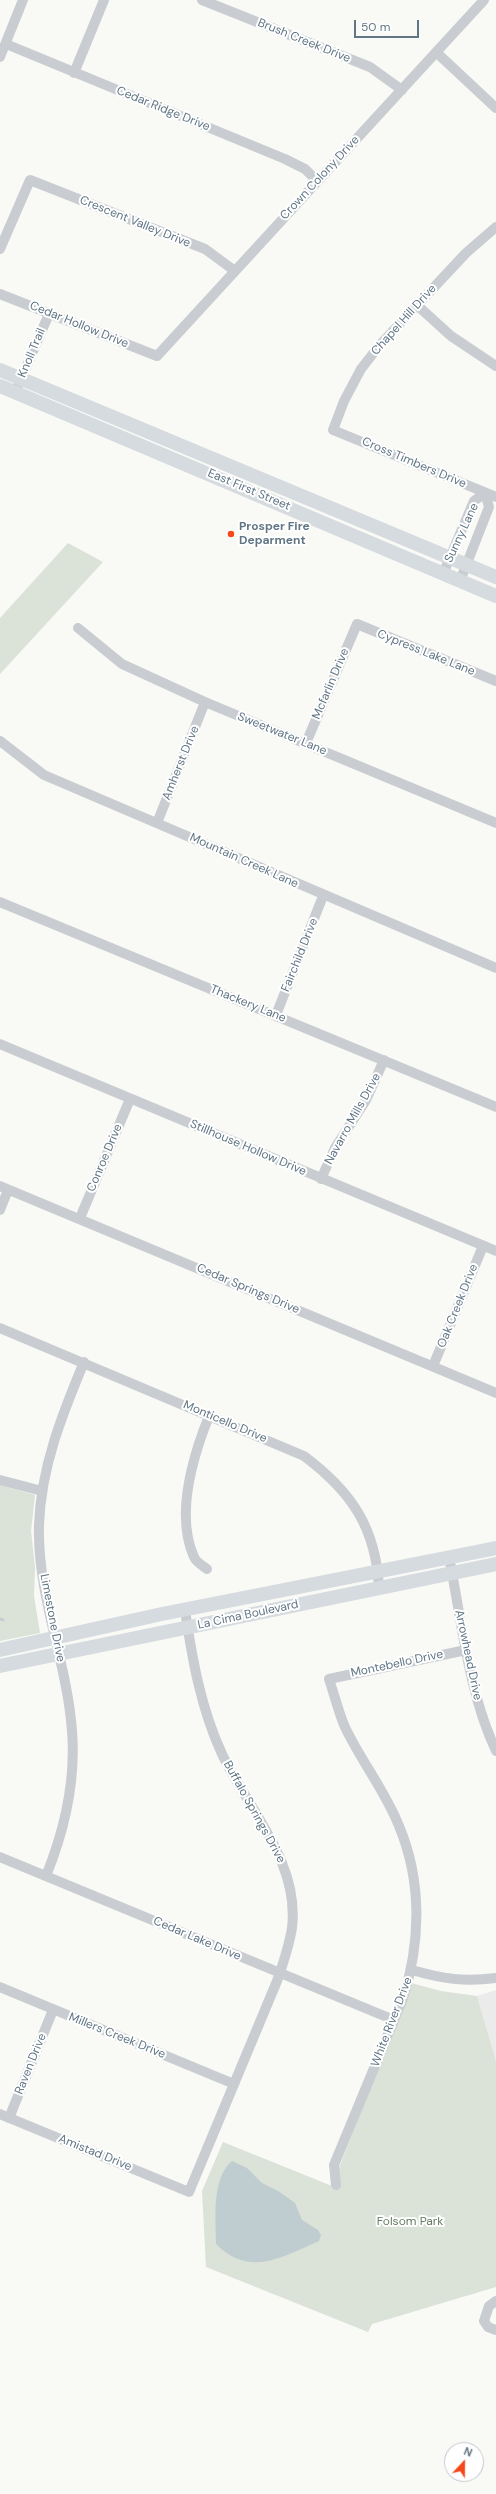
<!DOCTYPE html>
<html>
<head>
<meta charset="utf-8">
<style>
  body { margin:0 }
  #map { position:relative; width:496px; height:2494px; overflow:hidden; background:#f9f9f6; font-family:"DM Sans",sans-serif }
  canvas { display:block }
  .north { position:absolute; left:444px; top:2442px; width:40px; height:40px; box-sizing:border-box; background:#fff; border:1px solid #c0c8ce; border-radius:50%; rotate:22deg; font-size:11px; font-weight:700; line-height:16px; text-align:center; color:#617685 }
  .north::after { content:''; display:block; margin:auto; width:14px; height:18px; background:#f6471a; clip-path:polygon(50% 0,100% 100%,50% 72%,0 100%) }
  .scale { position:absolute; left:354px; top:20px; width:65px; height:18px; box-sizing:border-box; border:2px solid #617685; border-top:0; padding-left:5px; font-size:12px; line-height:14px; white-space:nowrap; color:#617685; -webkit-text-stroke:3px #fff; paint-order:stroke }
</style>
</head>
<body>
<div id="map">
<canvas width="496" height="2494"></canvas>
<div class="north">N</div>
<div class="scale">50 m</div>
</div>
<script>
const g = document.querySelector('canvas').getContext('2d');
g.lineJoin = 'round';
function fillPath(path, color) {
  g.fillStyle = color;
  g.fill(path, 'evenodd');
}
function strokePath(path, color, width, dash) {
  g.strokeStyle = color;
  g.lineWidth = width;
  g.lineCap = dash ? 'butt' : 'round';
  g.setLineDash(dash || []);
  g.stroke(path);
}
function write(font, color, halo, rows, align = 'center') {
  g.font = font + ' "DM Sans",sans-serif';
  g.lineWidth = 4;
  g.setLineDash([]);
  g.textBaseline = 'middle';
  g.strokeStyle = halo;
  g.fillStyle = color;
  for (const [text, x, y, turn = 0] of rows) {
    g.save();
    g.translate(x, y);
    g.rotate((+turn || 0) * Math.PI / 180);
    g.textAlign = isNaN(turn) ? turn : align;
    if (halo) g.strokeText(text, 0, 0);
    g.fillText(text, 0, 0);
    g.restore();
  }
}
const built = new Path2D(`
  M496,1990V2061L477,1996Z`);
const green = new Path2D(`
  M68,543L103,562L0,674V618Z
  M0,1485L35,1495L31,1531L35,1567L34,1596L40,1633L0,1641Z
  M411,1983L441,1991L477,1996L496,2061V2287L372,2324L368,2332L206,2267L202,2191L223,2142L332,2186Z`);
const water = new Path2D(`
  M232,2161L247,2168L262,2183L278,2191L295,2203L302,2220L318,2230L321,2235L319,2241C282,2257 250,2278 216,2244C216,2219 211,2179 232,2161Z`);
const stream = new Path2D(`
  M0,1619L3,1620`);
const street = new Path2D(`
  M202,0L370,67L402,90
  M6,44L285,159L305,169L317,181
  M437,53L496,108
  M0,57L23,0
  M74,73L104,0
  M496,227L466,253L379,346L361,369L344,401L333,430L496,497
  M0,249L30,180L205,249L235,271
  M0,294L157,356L484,0
  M418,306L451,336L496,366
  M15,393L49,314
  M443,574L474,501L485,493L489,507L460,581
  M78,628L122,664L205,702L496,823
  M0,741L44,775L496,968
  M306,743L357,624L496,681
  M157,823L205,702
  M0,902L496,1107
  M276,1015L323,896
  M0,1044L496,1251
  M321,1179L335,1148L366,1100L384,1060
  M0,1186L496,1393
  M0,1210L8,1190
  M80,1218L130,1099
  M0,1328L304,1456C352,1492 376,1528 379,1588
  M433,1366L483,1246
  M0,1480L42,1491
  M449,1557C462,1622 468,1691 496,1751
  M207,1569C203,1566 196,1562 194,1557C175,1515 193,1456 209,1416
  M0,1857L394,2020
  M46,1876C65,1829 76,1781 72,1731C67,1661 37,1596 39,1525C41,1467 62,1415 84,1362
  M412,1970C443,1979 464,1982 496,1978
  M0,1987L234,2084
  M0,2114L189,2192L277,1981C283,1964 289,1946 292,1928C300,1862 248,1809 222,1754C201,1709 192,1658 185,1610
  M9,2118L53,2010
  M336,2185L334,2165L403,1998C421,1942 422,1881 399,1826C385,1790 360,1760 344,1725C338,1710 334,1694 329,1679L466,1650
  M496,2301L489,2306L484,2321L488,2327L496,2330`);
const secondary = new Path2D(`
  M0,370L496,577
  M0,386L496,596
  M0,1650L162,1614L496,1548
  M0,1666L496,1564`);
const markers = [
  [231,534,4,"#f6471a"]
];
const streetNames = [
  ["Brush Creek Drive",304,41,22],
  ["Cedar Ridge Drive",163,109,22],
  ["Crown Colony Drive",320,178,-47],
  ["Crescent Valley Drive",135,222,22],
  ["Chapel Hill Drive",404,320,-48],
  ["Cedar Hollow Drive",79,325,22],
  ["Knoll Trail",32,353,-67],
  ["Cross Timbers Drive",414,463,23],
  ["East First Street",249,490,23],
  ["Sunny Lane",462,533,-65],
  ["Cypress Lake Lane",426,653,22],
  ["Mcfarlin Drive",331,684,-67],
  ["Sweetwater Lane",282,734,22],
  ["Amherst Drive",181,763,-68],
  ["Mountain Creek Lane",244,861,24],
  ["Fairchild Drive",300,955,-68],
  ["Thackery Lane",248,1004,22],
  ["Navarro Mills Drive",353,1119,-61],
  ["Stillhouse Hollow Drive",248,1148,23],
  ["Conroe Drive",105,1158,-67],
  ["Cedar Springs Drive",248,1289,23],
  ["Oak Creek Drive",458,1306,-68],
  ["Monticello Drive",225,1422,23],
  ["La Cima Boulevard",248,1615,-12],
  ["Limestone Drive",52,1618,79],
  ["Arrowhead Drive",468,1655,78],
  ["Montebello Drive",397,1664,-12],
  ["Buffalo Springs Drive",254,1812,61],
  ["Cedar Lake Drive",197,1939,23],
  ["White River Drive",392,2022,-69],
  ["Millers Creek Drive",117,2036,22],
  ["Raven Drive",31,2064,-68],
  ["Amistad Drive",95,2153,22]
];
const poiNames = [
  ["Prosper Fire",239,527],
  ["Deparment",239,541]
];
const parkNames = [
  ["Folsom Park",410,2222]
];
fillPath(built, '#eaebea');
fillPath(green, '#dbe2d7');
fillPath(water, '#bfccd0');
strokePath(stream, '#bfccd0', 2.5);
strokePath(street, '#c9cdd1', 10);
strokePath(secondary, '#d6dbdf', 14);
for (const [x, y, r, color] of markers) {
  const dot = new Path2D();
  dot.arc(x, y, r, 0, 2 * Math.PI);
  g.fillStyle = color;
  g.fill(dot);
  strokePath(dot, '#fff', 1.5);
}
write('12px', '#617685', '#fff', streetNames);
write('bold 12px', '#617685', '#fff', poiNames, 'left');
write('12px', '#667b61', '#fff', parkNames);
</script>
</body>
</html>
